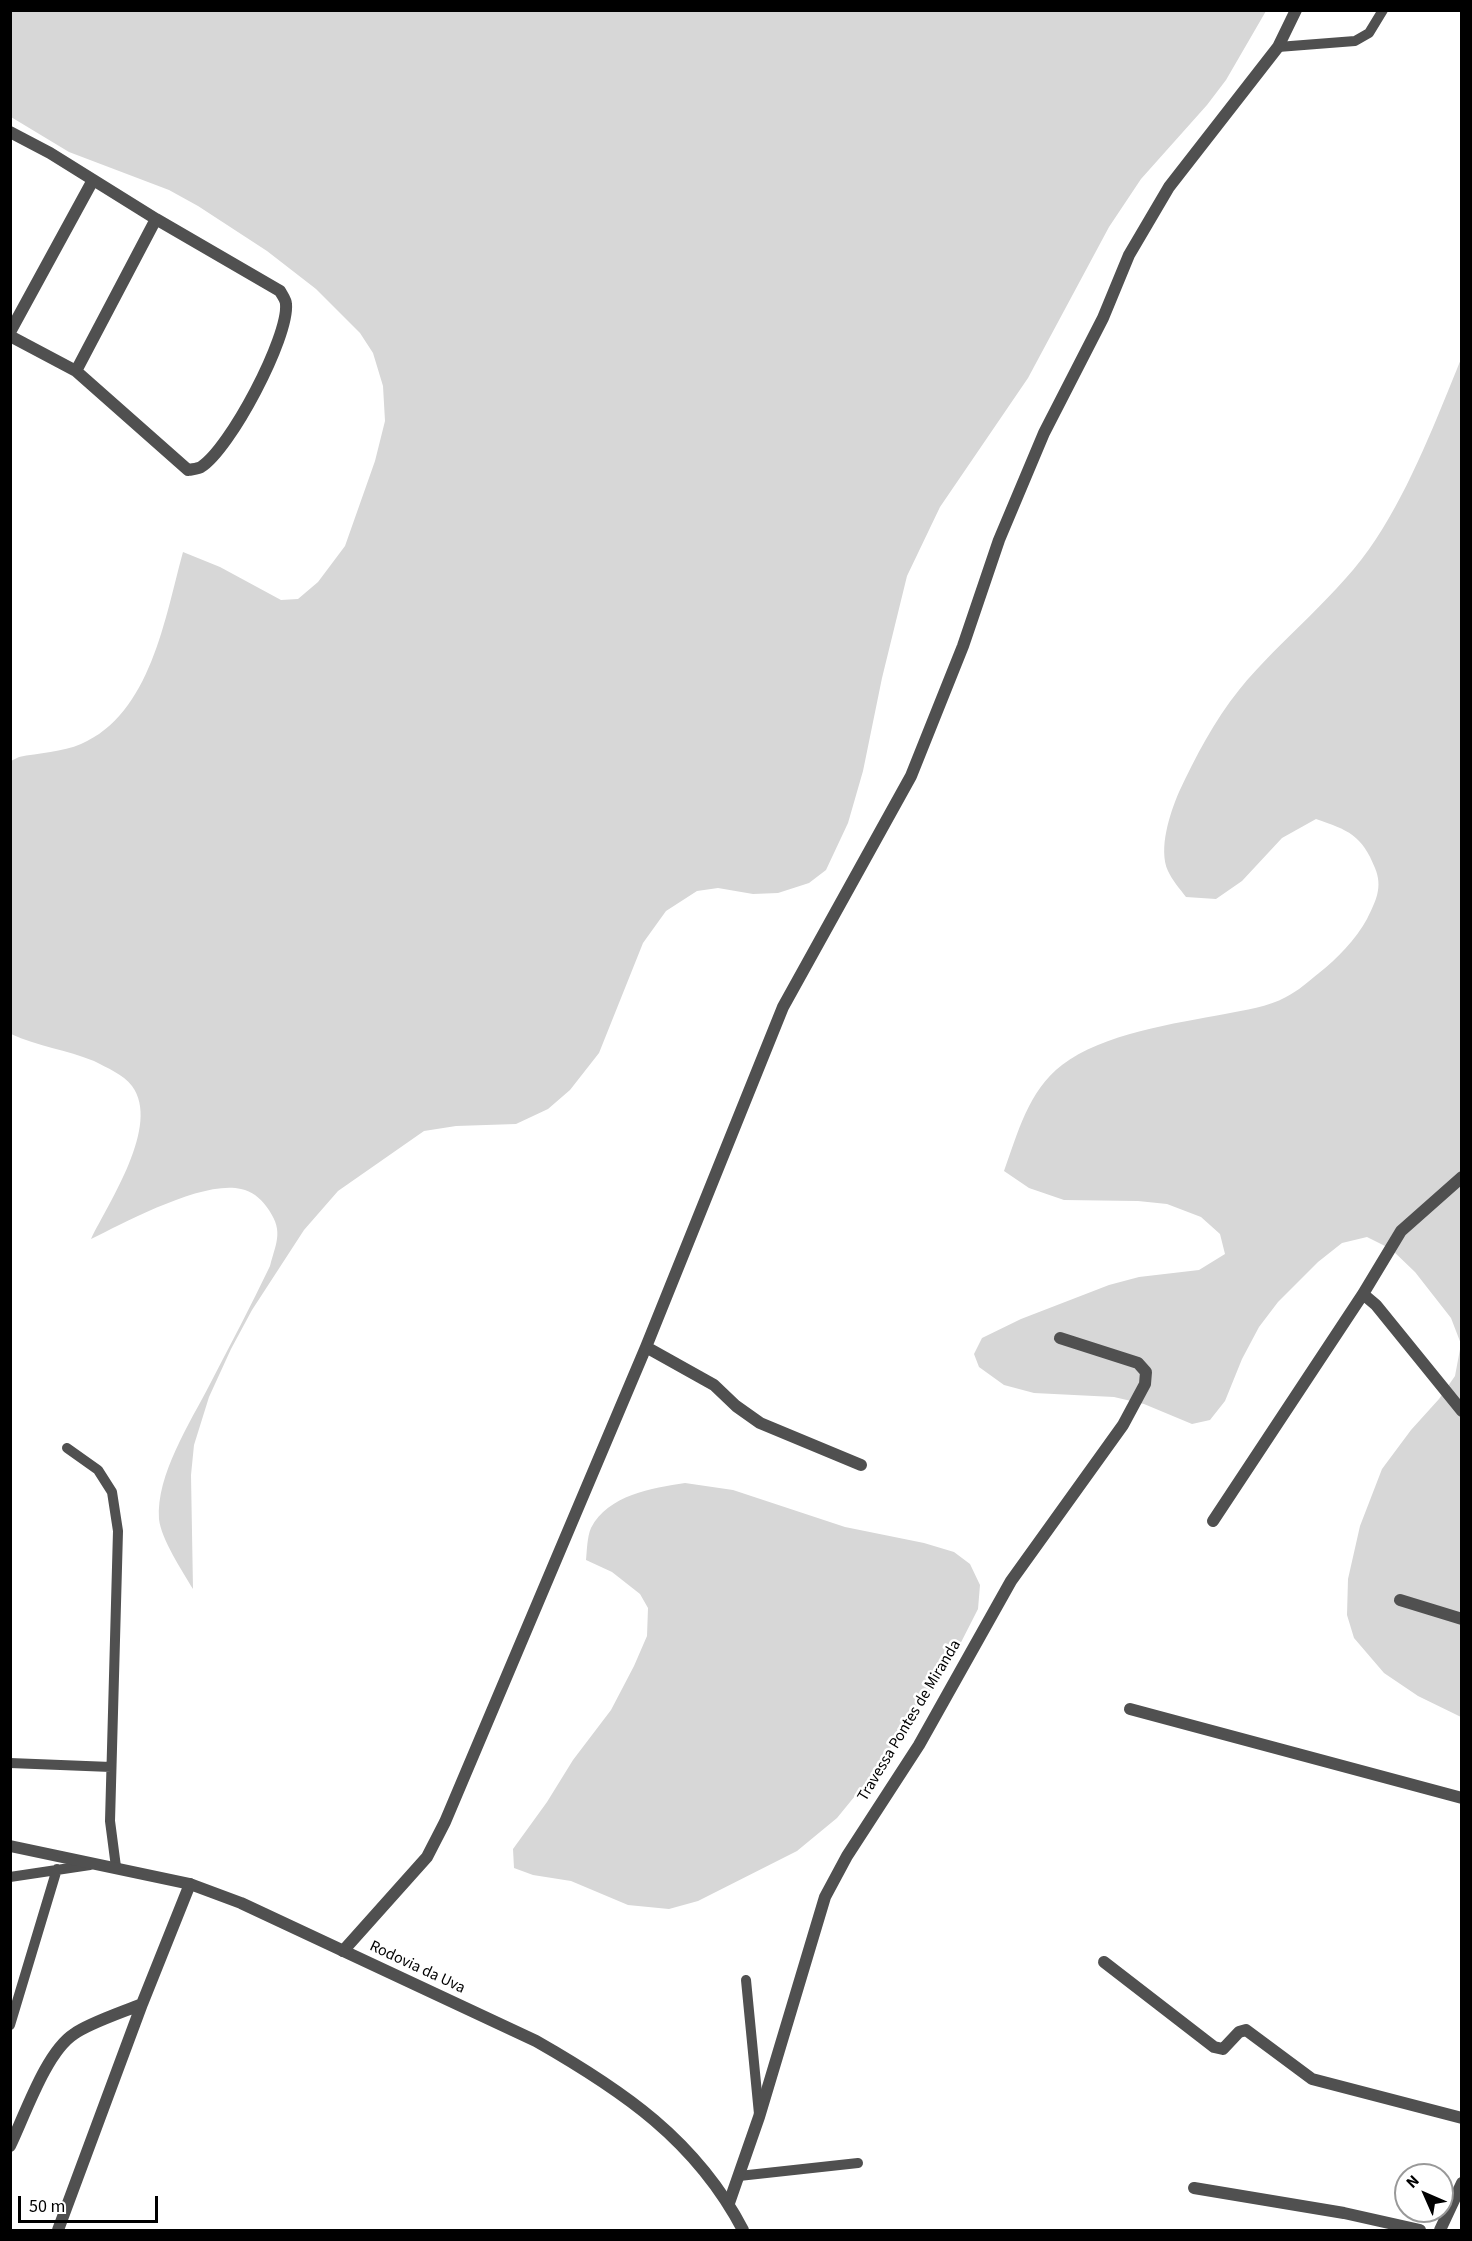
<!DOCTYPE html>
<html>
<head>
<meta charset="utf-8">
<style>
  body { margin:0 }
  #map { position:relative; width:1472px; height:2241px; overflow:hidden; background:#fff; font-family:"Source Sans 3",sans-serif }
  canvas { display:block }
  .frame { position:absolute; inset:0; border:12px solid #000; pointer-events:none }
  .north { position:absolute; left:1394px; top:2163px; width:60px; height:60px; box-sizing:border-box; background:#fff; border:2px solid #999; border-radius:50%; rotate:315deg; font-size:16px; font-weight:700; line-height:24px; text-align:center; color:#000 }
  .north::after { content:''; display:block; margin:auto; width:21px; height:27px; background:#000; clip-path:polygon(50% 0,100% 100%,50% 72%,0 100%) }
  .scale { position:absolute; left:18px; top:2196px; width:140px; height:27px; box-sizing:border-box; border:3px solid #000; border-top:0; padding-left:8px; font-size:18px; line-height:21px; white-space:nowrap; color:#000; -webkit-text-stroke:4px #fff; paint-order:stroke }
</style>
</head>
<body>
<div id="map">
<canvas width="1472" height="2241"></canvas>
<div class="frame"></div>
<div class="north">N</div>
<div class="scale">50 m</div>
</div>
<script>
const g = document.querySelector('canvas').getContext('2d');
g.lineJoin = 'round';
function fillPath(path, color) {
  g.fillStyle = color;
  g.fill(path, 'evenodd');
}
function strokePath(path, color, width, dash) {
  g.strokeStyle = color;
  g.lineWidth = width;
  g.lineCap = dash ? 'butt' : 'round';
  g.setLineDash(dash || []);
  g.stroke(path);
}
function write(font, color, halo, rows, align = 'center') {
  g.font = font + ' "Source Sans 3",sans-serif';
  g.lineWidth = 5;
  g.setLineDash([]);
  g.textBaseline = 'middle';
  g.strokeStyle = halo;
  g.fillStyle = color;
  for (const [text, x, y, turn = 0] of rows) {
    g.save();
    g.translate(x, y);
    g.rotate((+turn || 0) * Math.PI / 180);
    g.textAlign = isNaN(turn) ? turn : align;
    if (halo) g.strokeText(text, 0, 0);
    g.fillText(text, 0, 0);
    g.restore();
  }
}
const green = new Path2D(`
  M11,10L1266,11L1226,80L1207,105L1141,179L1109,227L1028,378L940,507L907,576L882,678L863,771L848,823L826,870L809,883L778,893L753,894L718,888L697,891L666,911L643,943L599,1053L570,1090L548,1109L516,1124L456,1126L424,1131L338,1191L304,1230L252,1310L231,1349L209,1397L194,1445L191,1475L193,1589C183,1572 161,1539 159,1519C156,1475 190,1423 210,1384C230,1345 251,1306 270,1266C277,1240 284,1230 266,1206C260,1198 252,1191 241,1189C203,1180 126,1222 91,1239C109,1202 161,1125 132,1086C123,1074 107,1068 94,1061C67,1050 37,1046 11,1034V761L19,757C38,753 63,752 81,744C151,714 165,617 183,552L220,567L281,600L298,599L318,582L345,546L375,461L385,421L383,386L373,353L360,333L316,289L267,251L198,206L169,190L69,152L11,117Z
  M1461,359V1717L1418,1696L1384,1673L1354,1638L1347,1615L1348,1579L1360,1526L1382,1469L1411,1430L1439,1399L1455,1376L1461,1344L1451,1318L1415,1272L1391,1249L1367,1237L1342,1243L1318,1262L1278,1302L1259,1327L1242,1359L1225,1401L1210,1420L1192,1424L1144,1404L1114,1397L1034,1393L1004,1385L979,1367L974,1354L982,1338L1021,1319L1109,1285L1139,1277L1199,1270L1225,1254L1220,1234L1201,1217L1167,1204L1138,1201L1064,1200L1029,1188L1004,1171C1018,1133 1028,1091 1062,1065C1102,1034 1176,1023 1225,1014C1245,1010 1268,1007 1286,997C1298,991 1309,981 1319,973C1337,959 1356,939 1367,919C1376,901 1383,887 1375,868C1362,835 1348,830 1316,819L1282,838L1242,881L1216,899L1186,897C1180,889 1172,880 1168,871C1158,849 1170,813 1179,792C1196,756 1214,721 1239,690C1281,638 1339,596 1376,539C1411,486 1437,418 1461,359Z
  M685,1483L733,1490L845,1527L924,1543L954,1552L970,1564L980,1585L978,1609L952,1660L868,1780L837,1818L797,1851L698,1901L669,1909L628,1905L571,1881L533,1875L514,1868L513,1849L547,1802L573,1760L611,1710L634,1666L647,1636L648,1608L640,1594L612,1572L586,1560C587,1551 587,1537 591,1528C608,1495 652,1488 685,1483Z`);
const service = new Path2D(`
  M1278,47L1355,41L1369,33L1383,10
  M67,1448L98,1470L112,1492L118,1531L110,1821L116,1867
  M10,1763L111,1767
  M10,1877L90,1865
  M746,1980L759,2114
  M10,2025L57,1869
  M739,2176L858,2163`);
const minor = new Path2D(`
  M10,132L50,153L156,219L280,291C282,295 286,300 286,304C289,337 230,449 201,467C198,469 192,469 188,470L76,371L10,336
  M10,332L93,180
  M76,371L156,219
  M1363,1294L1376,1305L1462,1411
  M646,1347L714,1385L736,1406L760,1423L861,1465
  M1213,1521L1363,1294L1401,1231L1462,1177
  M1400,1600L1462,1619
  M1130,1709L1462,1798
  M343,1951L427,1857L445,1822L646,1347L783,1007L911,776L963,646L999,540L1044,433L1103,318L1129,255L1169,187L1278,47L1296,10
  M1104,1962L1214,2047L1223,2049L1239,2032L1246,2030L1312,2079L1462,2118
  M10,2146C25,2115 46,2052 74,2034C89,2023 123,2012 142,2004
  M1194,2188L1344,2213L1420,2230
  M729,2203L759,2117L825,1897L847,1856L919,1745L1011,1581L1123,1425L1145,1384L1146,1372L1138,1363L1060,1338
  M58,2230L142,2004L190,1884
  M1440,2230L1462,2183`);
const tertiary = new Path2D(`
  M10,1846L190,1884L241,1903L536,2041C622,2090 696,2140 743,2230`);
const streetNames = [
  ["Travessa Pontes de Miranda",910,1721,-59],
  ["Rodovia da Uva",417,1968,25]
];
fillPath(green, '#d7d7d7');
strokePath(service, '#505050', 10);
strokePath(minor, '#505050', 12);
strokePath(tertiary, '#505050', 12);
write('16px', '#000', '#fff', streetNames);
</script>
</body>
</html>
